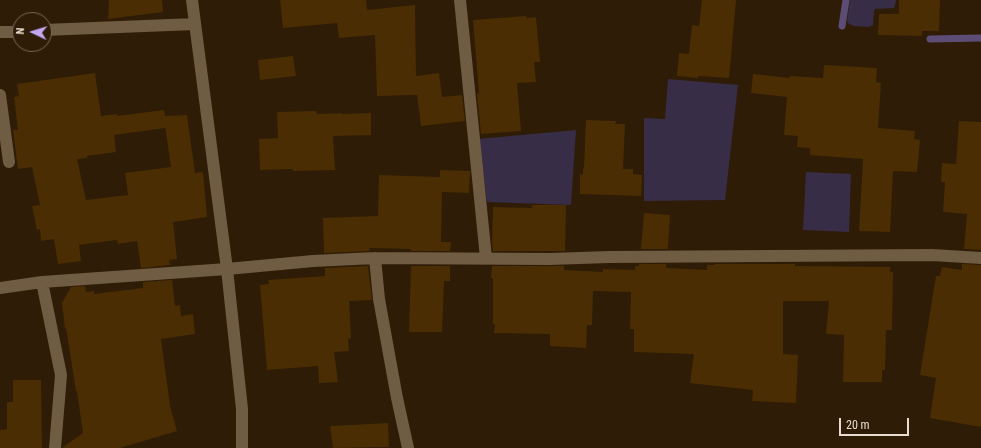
<!DOCTYPE html>
<html>
<head>
<meta charset="utf-8">
<style>
  body { margin:0 }
  #map { position:relative; width:981px; height:448px; overflow:hidden; background:#2e1c06; font-family:"Roboto Condensed",sans-serif }
  canvas { display:block }
  .north { position:absolute; left:12px; top:12px; width:40px; height:40px; box-sizing:border-box; background:#2e1c06; border:1px solid #786956; border-radius:50%; rotate:274deg; font-size:11px; font-weight:700; line-height:16px; text-align:center; color:#e8dcce }
  .north::after { content:''; display:block; margin:auto; width:14px; height:18px; background:#c4a7f1; clip-path:polygon(50% 0,100% 100%,50% 72%,0 100%) }
  .scale { position:absolute; left:839px; top:418px; width:70px; height:18px; box-sizing:border-box; border:2px solid #e8dcce; border-top:0; padding-left:5px; font-size:12px; line-height:14px; white-space:nowrap; color:#e8dcce; -webkit-text-stroke:3px #2e1c06; paint-order:stroke }
</style>
</head>
<body>
<div id="map">
<canvas width="981" height="448"></canvas>
<div class="north">N</div>
<div class="scale">20 m</div>
</div>
<script>
const g = document.querySelector('canvas').getContext('2d');
g.lineJoin = 'round';
function fillPath(path, color) {
  g.fillStyle = color;
  g.fill(path, 'evenodd');
}
function strokePath(path, color, width, dash) {
  g.strokeStyle = color;
  g.lineWidth = width;
  g.lineCap = dash ? 'butt' : 'round';
  g.setLineDash(dash || []);
  g.stroke(path);
}
const green = new Path2D(`
  M850,0H896L895,6L894,8L875,9L874,11L873,25L869,27L854,26L849,24L847,21Z
  M668,79L738,85L725,200L644,201V118L665,119Z
  M576,130L571,205L487,202L478,139Z
  M806,172L851,174L849,232L803,230Z`);
const stream = new Path2D(`
  M842,26L846,0
  M930,39L981,38`);
const building = new Path2D(`
  M109,0H162L163,12L108,19Z
  M280,0H366L367,10L415,5L416,76L439,73L442,97L462,95L465,121L421,126L417,95L377,96L375,35L339,38L337,23L283,28Z
  M702,0H736L729,78L698,76V78L677,76L679,53L689,54L692,25L699,26Z
  M899,0H940L939,31H922V36L878,35L879,14H899Z
  M526,16V18L536,17L540,62H534L536,82L517,83L521,131L481,134L477,94L479,93L473,20Z
  M293,56L296,76L260,80L258,60Z
  M824,65L877,68L876,82L881,83L878,128L915,131L914,139L920,140L917,172L893,171L890,232L859,231L863,159L810,155V148L797,147L798,136L784,135L787,97L751,93L753,74L789,78L790,76L823,78Z
  M95,73L101,116L117,114V116L164,110L165,116L187,115L195,173L203,172L207,217L173,222L177,259L169,260L170,265L141,268L137,241L118,244L117,240L79,245L81,261L58,264L54,239L41,241L40,229L37,230L32,206L40,205L32,167L18,169L13,130H18L14,97L19,96L17,84ZM165,126L171,167L125,173L128,195L86,200L77,159L87,158V156L116,152L114,135L165,128Z
  M316,111L317,114L342,113V114L371,113V135L333,136L335,170L293,171V169L260,170L259,139L278,138L277,112Z
  M586,120L616,121L615,124H625L623,169H633V174L642,175L641,196L580,194V174L583,175V168H584Z
  M959,121L981,122V250L964,249L967,214L943,212L945,182H941L942,163L956,164Z
  M440,170L470,171L469,193L442,192L441,242H451L450,251H411V249L369,248L370,251L324,253L323,218L378,216L379,175L440,177Z
  M532,205H566L565,251H493L492,242L493,207L532,208Z
  M644,213L670,215L668,249H641Z
  M639,264H666V268L707,270V265H715V264H795V266L890,267V272H893L892,330H886L885,370H882V382H843L844,335L826,334L829,301H783V354L798,355L796,403L752,401L753,390L690,383L694,354L634,352V329H630L631,292L593,291L592,325H587L586,348L550,346V334L494,333L495,324H493V278H491L492,266H564V270L603,272V269L635,270V266H639Z
  M962,264L981,265V427L930,418L936,378L920,375L936,276H940L942,267L962,270Z
  M368,266L372,300L349,301L351,338L348,339L349,351L334,352L338,382L319,383L318,366L267,370L260,285L269,284L268,280L325,276V268Z
  M411,266H450V281H444L442,332H409Z
  M172,280L175,306L180,305L181,316L193,314L195,334L161,339L170,406L177,431L120,448H63V447L83,433L77,391H76L66,328L65,329L62,303L71,287L85,286L86,292L94,291V294L143,288V282Z
  M13,380H41L42,448H0V430L7,429V402H13Z
  M388,423L389,447L333,448L330,426Z`);
const minor = new Path2D(`
  M192,0L227,269L242,409V448
  M460,0L486,258
  M44,30L195,24
  M0,32H20
  M0,95L9,162
  M375,258L379,299L397,398L408,448
  M42,282L61,375L55,448
  M0,288L42,282L227,269L313,261L375,258L550,259L609,257L932,255L981,258`);
fillPath(green, '#372d46');
strokePath(stream, '#5d4d76', 7);
fillPath(building, '#4a2d02');
strokePath(minor, '#705b43', 12);
</script>
</body>
</html>
